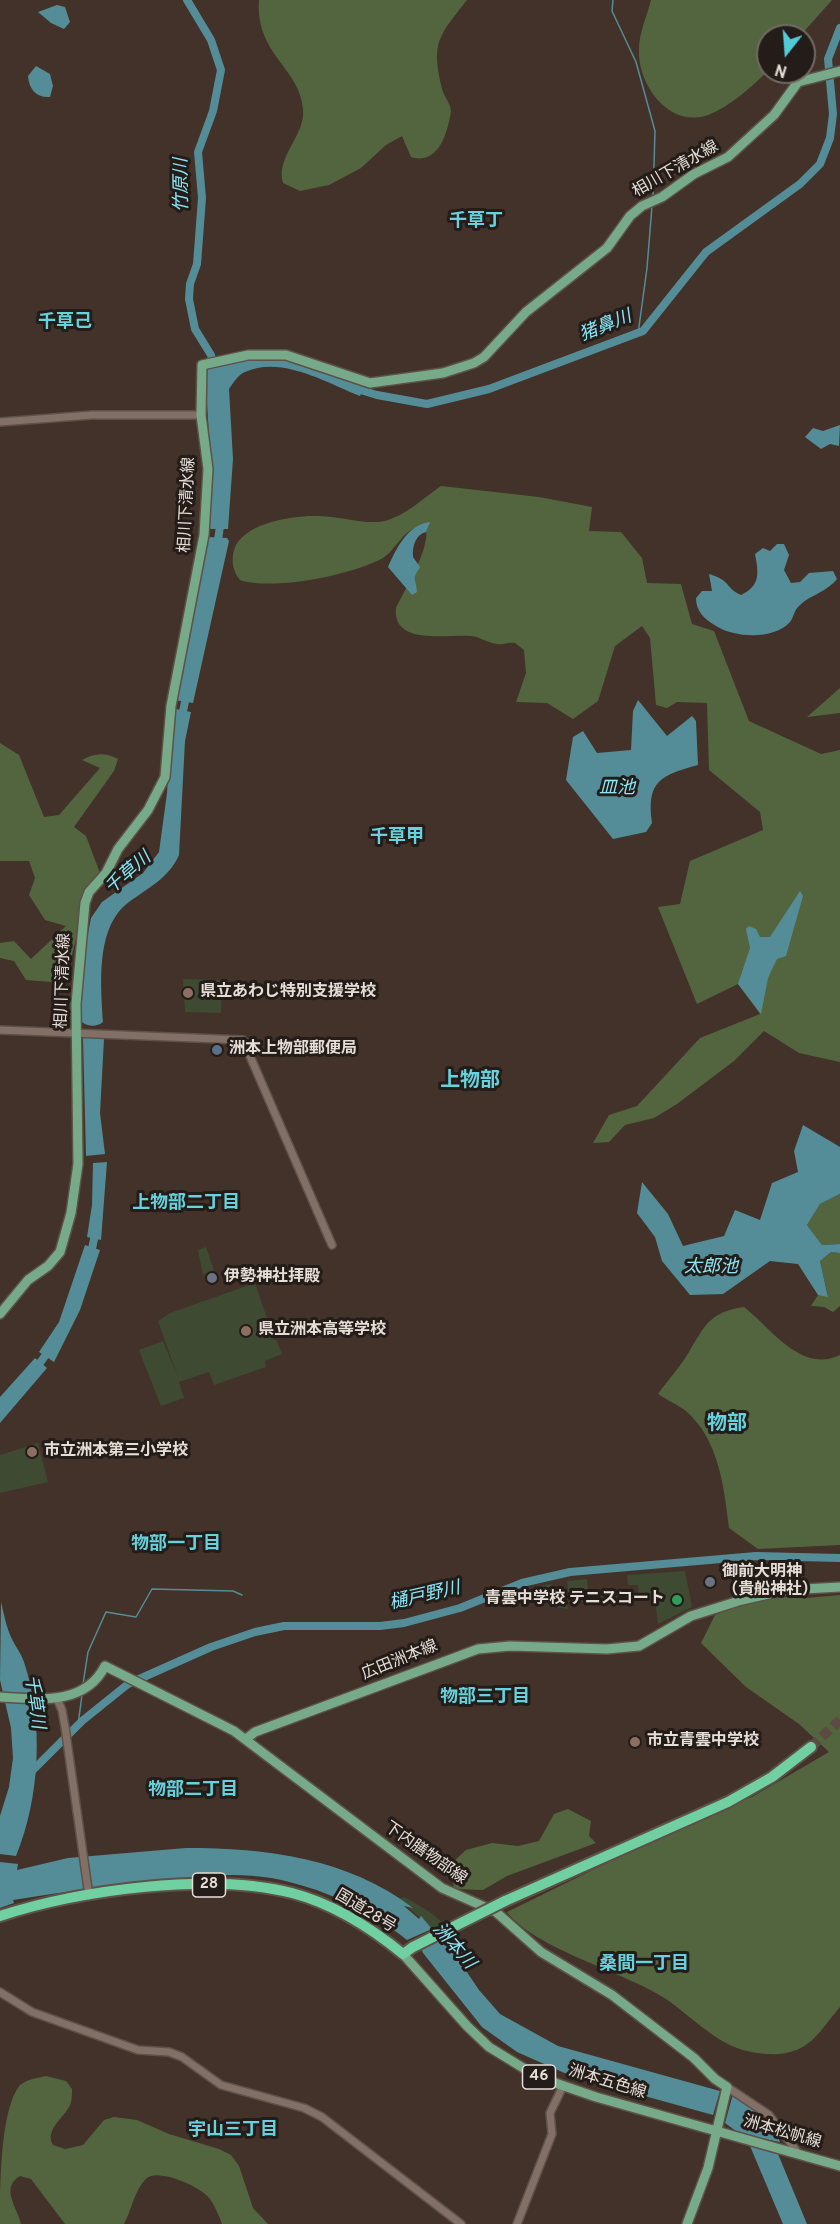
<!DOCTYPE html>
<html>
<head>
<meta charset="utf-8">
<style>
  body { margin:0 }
  #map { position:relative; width:840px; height:2224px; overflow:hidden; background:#423229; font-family:Overpass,sans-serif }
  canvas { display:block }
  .north { position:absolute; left:756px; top:24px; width:60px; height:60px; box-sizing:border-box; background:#231c18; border:2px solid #716964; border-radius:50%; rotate:197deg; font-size:16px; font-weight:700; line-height:24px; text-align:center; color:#e7ddd7 }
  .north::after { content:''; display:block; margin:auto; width:21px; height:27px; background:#52cbd9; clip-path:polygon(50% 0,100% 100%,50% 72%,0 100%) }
</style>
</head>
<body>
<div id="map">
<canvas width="840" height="2224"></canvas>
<div class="north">N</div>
</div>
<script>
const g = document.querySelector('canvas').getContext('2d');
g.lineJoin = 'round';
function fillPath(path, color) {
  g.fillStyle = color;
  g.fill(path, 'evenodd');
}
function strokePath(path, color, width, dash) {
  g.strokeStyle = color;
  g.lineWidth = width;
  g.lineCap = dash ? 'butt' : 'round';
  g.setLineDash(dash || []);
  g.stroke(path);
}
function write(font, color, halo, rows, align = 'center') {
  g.font = font + ' Overpass,"Noto Sans JP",sans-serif';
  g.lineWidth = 6;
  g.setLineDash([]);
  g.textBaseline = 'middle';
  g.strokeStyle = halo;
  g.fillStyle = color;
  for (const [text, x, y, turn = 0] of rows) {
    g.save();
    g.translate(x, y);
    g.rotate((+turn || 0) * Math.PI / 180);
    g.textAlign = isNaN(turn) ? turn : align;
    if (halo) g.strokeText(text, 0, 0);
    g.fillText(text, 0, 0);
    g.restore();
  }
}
const green = new Path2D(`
  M183,979L222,980L221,1013L185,1012Z
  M206,1247L214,1270L203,1275L198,1250Z
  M255,1283L270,1327V1337L277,1341L282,1354L265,1361L266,1367L214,1385L209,1372L179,1382L184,1398L161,1406L139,1350L163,1341L178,1378L158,1321L170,1313Z
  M38,1443L48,1482L0,1493V1455Z
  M685,1571L692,1607L658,1624L655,1599L639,1600L638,1585H628L627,1575Z
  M587,1579L588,1589L573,1591L566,1600L568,1609L550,1606L538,1594L540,1586L551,1584L554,1593L568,1590L567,1581Z
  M404,1897C438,1915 449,1924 466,1960L464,1961L450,1937L443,1939L399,1899Z`);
const forest = new Path2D(`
  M259,0H467C438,37 431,42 442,89C444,97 450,102 451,111C448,131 439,166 411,157L402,136L386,145L361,168L329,185L300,191L283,183C275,157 306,135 303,109C300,68 255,54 259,0Z
  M651,0H832L800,36H768V71C750,88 731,106 708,115C669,129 637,84 639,49C639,33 647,16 651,0Z
  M441,486L539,497L592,507L589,531L621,532L642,558L647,583L681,584L692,624L714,631L749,721L821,754L840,750V1062L799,1053L764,1031L734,1061L677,1104L654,1118L625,1125L609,1142L593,1143L609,1115L637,1106L700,1038L760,1014L738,984L697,1004L658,907L680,904L690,861L763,830L760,812L709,770L707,703L677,702L667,708L656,705L650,638L642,626L615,646L598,701L573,719L547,703L516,702L526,673L524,650L515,643C508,642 503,645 497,644C487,643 479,636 470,636C448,634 392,646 396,608C405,589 430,549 426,529C405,523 398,549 383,558C352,575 274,591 240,580C233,572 231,561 234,550C242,524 289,516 313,516C335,515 357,523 378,522C401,520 422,499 441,486Z
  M840,688V713L807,717Z
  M0,743L19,755L44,817L59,815L100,768L82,760C94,753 106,752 118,759L114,771L74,827L86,836L100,873L82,901L78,931L71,959L52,982L26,980L14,961L0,958V943L14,941L31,959L66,926L45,920L29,895L35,878L29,861H0Z
  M840,1194V1244L822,1245L807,1225L820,1204Z
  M831,1252L840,1253V1306L833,1312L824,1307L811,1306L818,1295L828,1296L820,1261Z
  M744,1307C771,1328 801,1374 840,1355V1545L758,1549L729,1528C724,1487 719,1440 686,1411C678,1405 667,1400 658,1394C668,1380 680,1367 689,1352C705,1325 710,1312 744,1307Z
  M840,1595V2007C821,2029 811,2052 778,2054C767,2055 747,2052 737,2048C711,2038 689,2015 666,1999C625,1972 535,1949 507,1912L621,1856L672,1834L706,1813L752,1797L829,1752L799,1724L746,1687L701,1643L715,1615L761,1596L806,1598Z
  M568,1809L591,1821L589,1836L596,1843L507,1876L483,1890L454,1889L451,1870L453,1862L466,1850L492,1843L518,1846L539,1841L554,1814Z
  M46,2076L66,2081L72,2089C72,2094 72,2101 70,2105C64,2118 44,2130 53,2145L65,2149L83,2145L104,2120L114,2117L137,2120L169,2134L219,2149L231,2155L239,2166L253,2208L268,2224H222C219,2216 215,2206 210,2199C202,2187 158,2168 147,2178C134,2190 132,2210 124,2224H65L31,2179L20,2176C0,2188 17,2207 21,2224H0C0,2189 0,2109 20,2085C28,2079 37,2078 46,2076Z`);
const water = new Path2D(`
  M57,5L65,7L70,22L64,29L51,23L38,12Z
  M36,66L50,74L53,86L50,97C36,98 29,89 28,76Z
  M284,357L364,387L360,396C327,383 281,355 245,372C238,375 233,383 229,389L233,459L228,529H211L207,526L211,467L205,370C223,356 262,357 284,357Z
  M840,425L839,446L830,444L821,449L805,437L813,428L823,431Z
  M430,522L426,532C416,534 412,546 413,557L420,567C411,581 416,577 417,592L412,595L388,567C396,549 407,525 430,522Z
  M208,537L227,538L229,541L193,703L174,700Z
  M777,544H784L789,555L784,570L791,583L800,582L809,573L833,571L837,579C824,594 811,594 799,606C794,610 794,617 790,622C774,640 735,638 716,626C704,619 696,611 696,598L702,591H712L709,574C731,580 726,589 741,595C760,586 759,574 755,554L763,548L770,551Z
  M638,700L667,736L692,716L696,721L698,765C661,775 646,781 652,823L646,832L613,839L566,780L573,737L583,731L597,753L631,750L633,711Z
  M176,709L191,712L185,741L179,855C169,878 148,888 129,902C95,927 101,985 103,1022C97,1027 88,1027 82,1022V965L91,918L102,902L143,873L159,852L167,793L172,711Z
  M800,891L803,896L786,956L777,959L768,978L761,1014L738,984L750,948L746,929L749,926L756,929L760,937H770Z
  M86,1035H98L104,1039L100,1113L105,1154L86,1156L83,1038Z
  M803,1125L840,1147V1194L820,1204L807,1225L822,1245L840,1244V1253L831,1252L820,1261L828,1297L818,1295L798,1264L770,1261L723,1294L690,1295L662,1261L655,1237L637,1213L642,1182L668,1214L683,1246L724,1236L735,1210L760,1220L772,1183L798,1172L794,1151Z
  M107,1162L101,1240L87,1237L92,1205L93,1163Z
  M85,1245L100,1250L80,1310L54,1362L39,1352L59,1322Z
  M35,1358L47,1368L0,1423V1397Z
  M1,1602C4,1614 6,1626 11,1637C15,1646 21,1653 24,1662C44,1722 40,1798 16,1856L0,1854V1816L9,1787L13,1758L11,1728L0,1680Z
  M186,1848C266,1848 348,1858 413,1908L404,1906L419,1919L421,1916L432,1929L407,1940C369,1909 320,1887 271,1878C236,1872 198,1876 162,1880C112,1885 62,1892 13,1900L14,1903L0,1908V1862L18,1864L17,1870L68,1858Z
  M442,1935L479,1990L500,2014L558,2046L720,2091L713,2115L569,2075L517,2052L482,2027L423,1953L420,1946Z
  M733,2094C753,2107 772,2119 780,2142L740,2134L725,2123Z
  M750,2146L778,2154L807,2224H783Z`);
const stream = new Path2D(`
  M613,0L612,11L636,62L655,131L653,198
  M638,334L647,268L652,206
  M83,1684L88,1652L106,1612L136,1617L152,1589L233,1591L242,1595
  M78,1725L82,1695`);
const river = new Path2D(`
  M187,0L211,40L221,70L213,111L198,152L202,198L197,264L190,284L189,299L195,329L211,355L214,368
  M354,388L377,395L427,404L489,389L643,331L706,252L800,184L820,164L830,138L833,114L828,59L840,28
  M217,547L221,519
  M181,721L187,692
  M90,1258L96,1230
  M35,1370L52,1346
  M29,1774L82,1721L128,1684L211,1647L255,1632L284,1626H380L404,1623L460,1608L522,1583L570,1572L756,1556L840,1558`);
const highwayTunnel = new Path2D(`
  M811,1747L840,1720`);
const minor = new Path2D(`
  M0,422L92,415H201
  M0,1030L243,1040L332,1245
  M57,1699L62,1710L65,1727L89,1896
  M0,1992L32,2012L138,2050L169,2052L182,2057L221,2085L304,2108L322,2117L461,2224
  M727,2087L769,2115L798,2153
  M517,2224L552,2134L550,2113L563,2086`);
const major = new Path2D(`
  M0,1314L28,1280L48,1266L60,1252L71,1213L78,1164L76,1004L85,903L89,892L106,873L118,849L148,810L165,777L171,706L204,535L208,469L201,415L202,365L248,355H286L370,383L443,373L474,363L484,357L526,312L607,248L630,216L642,206L662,197L694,174L728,157L774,115L798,82L840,71
  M0,1697C38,1699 85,1706 105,1666L234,1731L442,1888L496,1912L541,1952L612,1995L694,2058L715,2079L727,2087L708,2168L687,2224
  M246,1739L255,1732L478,1649L510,1646L607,1649L639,1646L691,1616L742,1600L786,1590L840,1587
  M403,1954L467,2026L489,2047L538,2077L596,2097L840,2166`);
const highway = new Path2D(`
  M505,1901L728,1802L772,1777L811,1747
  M0,1916C80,1890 210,1872 292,1893C334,1904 370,1927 403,1954L413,1947`);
const highwayBridge = new Path2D(`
  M413,1947L505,1901`);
const markers = [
  [188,993,6,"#8d6e63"],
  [217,1050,6,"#5c6f8a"],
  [212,1278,6,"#6b7280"],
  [246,1331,6,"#8d6e63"],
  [32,1452,6,"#8d6e63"],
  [710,1582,6,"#6b7280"],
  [677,1600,6,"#2e9e5b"],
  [635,1742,6,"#8d6e63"]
];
const shields = [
  [209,1885,33],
  [539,2077,33]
];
const shieldNames = [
  ["28",209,1885],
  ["46",539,2077]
];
const streetNames = [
  ["相川下清水線",676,170,-30],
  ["相川下清水線",188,505,-87],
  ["相川下清水線",64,981,-88],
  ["広田洲本線",400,1661,-22],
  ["下内膳物部線",425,1854,35],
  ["国道28号",365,1912,31],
  ["洲本五色線",607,2083,17],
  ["洲本松帆線",782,2133,16]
];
const poiNames = [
  ["県立あわじ特別支援学校",200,993],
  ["洲本上物部郵便局",229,1050],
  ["伊勢神社拝殿",224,1278],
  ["県立洲本高等学校",258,1331],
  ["市立洲本第三小学校",44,1452],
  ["御前大明神",722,1573],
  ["（貴船神社）",722,1591],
  ["青雲中学校 テニスコート",665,1600,"right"],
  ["市立青雲中学校",647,1742]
];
const waterNames = [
  ["竹原川",183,185,-91],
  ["猪鼻川",606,327,-22],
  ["皿池",617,789],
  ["千草川",129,874,-41],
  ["太郎池",711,1268],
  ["樋戸野川",425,1597,-13],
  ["千草川",33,1702,82],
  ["洲本川",453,1947,49]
];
const neighbourhoodNames = [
  ["千草丁",476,222],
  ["千草己",65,323],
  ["千草甲",397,838],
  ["上物部二丁目",186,1204],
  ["物部一丁目",176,1545],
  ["物部三丁目",485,1698],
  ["物部二丁目",193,1791],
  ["桑間一丁目",644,1965],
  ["宇山三丁目",233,2131]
];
const quarterNames = [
  ["上物部",470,1082],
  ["物部",727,1425]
];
fillPath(green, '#3e4a32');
fillPath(forest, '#53653f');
fillPath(water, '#548d97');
strokePath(stream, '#548d97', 1.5);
strokePath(river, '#548d97', 8);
strokePath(highwayTunnel, '#5b4c43', 10, [10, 5]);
strokePath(minor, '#5d5148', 10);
strokePath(major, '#5d5148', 12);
strokePath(highway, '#5d5148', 14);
strokePath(minor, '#827066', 7);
strokePath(major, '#77aa89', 9);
strokePath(highway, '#70d0a1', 10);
strokePath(highwayBridge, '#5d5148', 14, []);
strokePath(highwayBridge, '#70d0a1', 10);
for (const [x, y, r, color] of markers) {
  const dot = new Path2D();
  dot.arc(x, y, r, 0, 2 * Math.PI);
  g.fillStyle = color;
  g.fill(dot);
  strokePath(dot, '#231c18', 2);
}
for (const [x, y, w] of shields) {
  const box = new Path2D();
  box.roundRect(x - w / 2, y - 12, w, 24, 4.5);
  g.fillStyle = '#231c18';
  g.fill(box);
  strokePath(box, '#e7ddd7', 1.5);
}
write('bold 15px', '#e7ddd7', null, shieldNames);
write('16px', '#e7ddd7', '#231c18', streetNames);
write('bold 16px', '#e7ddd7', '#231c18', poiNames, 'left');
write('italic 18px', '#8ae7f7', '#231c18', waterNames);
write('bold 18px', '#66d2de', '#231c18', neighbourhoodNames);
write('bold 20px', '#66d2de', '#231c18', quarterNames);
</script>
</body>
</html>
